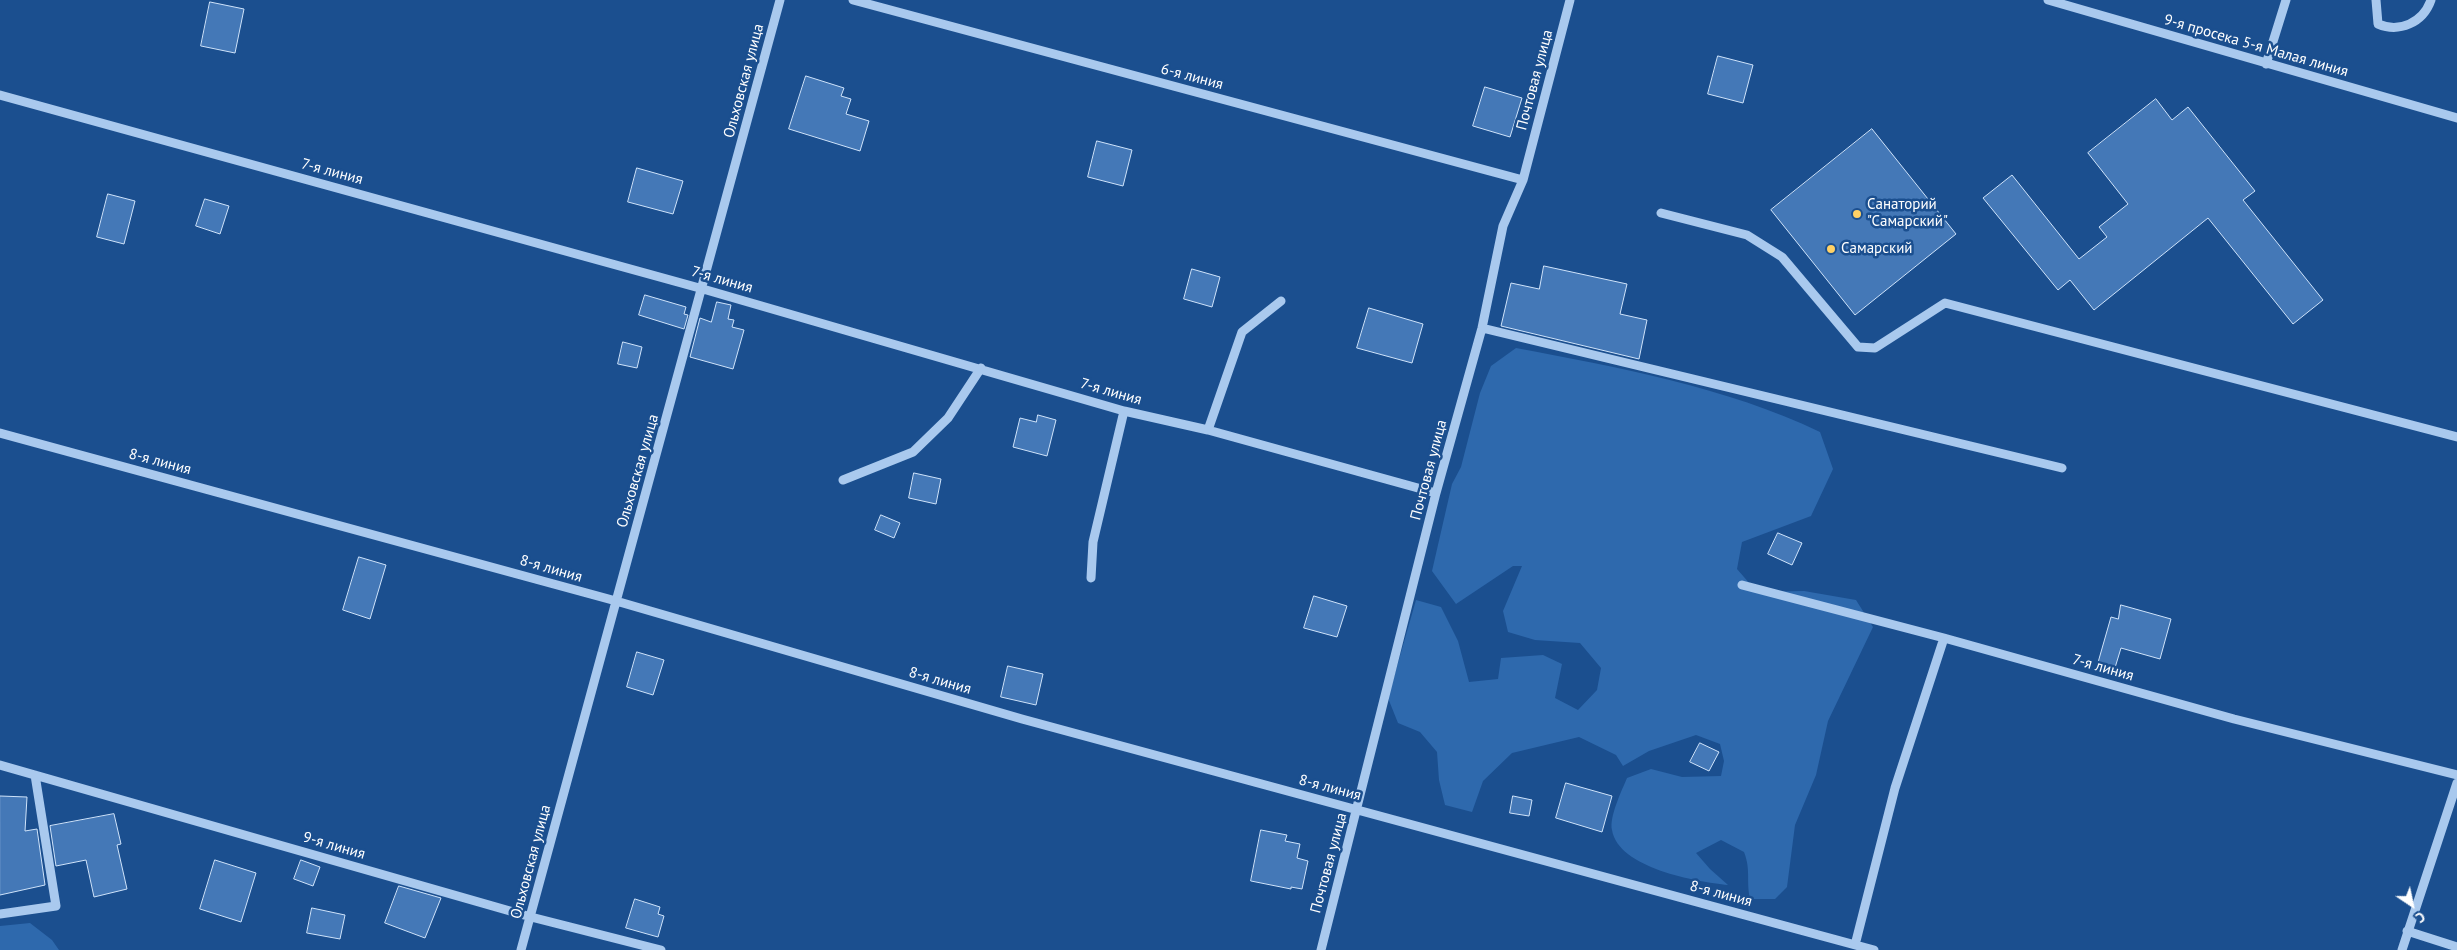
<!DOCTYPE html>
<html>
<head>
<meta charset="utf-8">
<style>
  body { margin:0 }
  #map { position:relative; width:2457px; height:950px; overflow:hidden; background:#1b4f8f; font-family:"PT Sans",sans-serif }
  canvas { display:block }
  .north { position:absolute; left:2387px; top:880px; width:50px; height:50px; -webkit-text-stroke:4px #1b4f8f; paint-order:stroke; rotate:146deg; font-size:14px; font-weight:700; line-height:20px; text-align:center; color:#fff }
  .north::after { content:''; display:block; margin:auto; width:18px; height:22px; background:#fff; clip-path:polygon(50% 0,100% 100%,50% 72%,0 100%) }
</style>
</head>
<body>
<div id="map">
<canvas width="2457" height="950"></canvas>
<div class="north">С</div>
</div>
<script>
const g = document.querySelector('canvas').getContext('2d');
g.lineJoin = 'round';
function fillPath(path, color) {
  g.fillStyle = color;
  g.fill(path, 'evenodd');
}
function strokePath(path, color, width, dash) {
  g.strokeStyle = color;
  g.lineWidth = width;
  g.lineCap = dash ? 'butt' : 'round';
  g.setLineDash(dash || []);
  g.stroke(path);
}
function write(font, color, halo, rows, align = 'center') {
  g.font = font + ' "PT Sans",sans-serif';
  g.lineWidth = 5;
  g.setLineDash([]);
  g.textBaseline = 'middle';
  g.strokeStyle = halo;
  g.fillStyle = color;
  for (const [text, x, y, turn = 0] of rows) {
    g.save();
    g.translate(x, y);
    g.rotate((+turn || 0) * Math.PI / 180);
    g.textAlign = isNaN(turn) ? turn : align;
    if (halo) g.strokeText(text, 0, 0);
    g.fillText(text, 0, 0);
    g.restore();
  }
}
const green = new Path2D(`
  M1516,348C1616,367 1727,387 1820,432L1833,469L1811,516L1742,542L1737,569L1757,592L1804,591L1856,600L1873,627L1828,721L1816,775L1795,825L1787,887L1775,899H1750C1746,880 1751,870 1744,852L1721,840L1696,853L1710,869L1728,885C1697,882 1618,868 1612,830C1609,817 1622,790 1627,778L1651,769L1682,777L1721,776L1724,761L1720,744L1696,735L1649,751L1623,766L1616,755L1579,737L1512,753L1483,781L1472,812L1445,805L1439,780L1437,752L1420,732L1398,723L1388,698L1416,600L1441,607L1458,641L1469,682L1498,679L1501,658L1543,655L1562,664L1555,698L1578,710L1597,690L1601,668L1580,643L1535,640L1508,632L1503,611L1522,566H1513L1456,604L1432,571L1452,484L1461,467L1480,393L1491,366Z
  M30,923L52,940L59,950H0V926Z`);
const building = new Path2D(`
  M210,2L244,9L235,53L201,46Z
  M1718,56L1753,65L1743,103L1708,94Z
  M806,76L844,88L841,96L851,99L846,114L869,121L860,151L789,129Z
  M1485,87L1522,98L1510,137L1473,126Z
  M2156,99L2172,120L2188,107L2255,191L2243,200L2323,300L2293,324L2208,218L2094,310L2070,280L2058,290L1983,198L2012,175L2079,259L2107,237L2099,227L2128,204L2088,153Z
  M1872,129L1956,234L1855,315L1771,210Z
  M1097,141L1132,150L1123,186L1088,177Z
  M637,168L683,181L673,214L628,202Z
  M108,194L135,201L124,244L97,237Z
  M205,199L229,206L220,234L196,226Z
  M1544,266L1627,284L1620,314L1647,320L1639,359L1501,326L1511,283L1539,289Z
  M1192,269L1220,277L1212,307L1184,299Z
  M645,295L686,307L684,314L688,315L684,329L639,315Z
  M717,302L731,305L728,319L734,320L732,327L744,330L733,369L690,357L700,318L711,322Z
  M1369,308L1423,324L1412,363L1357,348Z
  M623,342L642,347L637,368L618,364Z
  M1038,415L1056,420L1047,456L1013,447L1020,418L1036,422Z
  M914,473L941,479L936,504L909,498Z
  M881,515L900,523L894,538L875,530Z
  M1778,533L1802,543L1792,565L1768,554Z
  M359,557L386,565L370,619L343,610Z
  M1314,596L1347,606L1337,637L1304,628Z
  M2121,605L2171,619L2160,659L2121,648L2114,671L2097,666L2111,617L2118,619Z
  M637,652L664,660L653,695L627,687Z
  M1008,666L1043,674L1036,705L1001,697Z
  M1700,743L1719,752L1709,771L1690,762Z
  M1566,783L1612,796L1602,832L1556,818Z
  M0,796L27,797L25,831L37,829L45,885L0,895Z
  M1513,796L1532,800L1529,816L1510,813Z
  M114,814L121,844L117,845L127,889L94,897L86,860L56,866L50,826Z
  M1261,830L1287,835L1285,841L1300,844L1297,858L1308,861L1302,889L1291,887V889L1251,881Z
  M215,860L256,873L241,922L200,909Z
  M301,860L320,867L313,886L294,879Z
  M399,886L441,898L425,938L385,923Z
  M635,899L660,907L658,914L664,916L658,937L626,928Z
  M312,908L345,915L340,939L307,933Z`);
const minor = new Path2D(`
  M853,0L1523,180
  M2048,0L2457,118
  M2376,0L2378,24C2399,33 2423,23 2431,0
  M2266,64L2286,0
  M0,95L703,289L1124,411L1208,430L1436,493
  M1661,213L1747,235L1782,257L1858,347L1875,348L1945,303L2457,437
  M1482,328L2062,468
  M1208,430L1242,332L1281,301
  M0,433L616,601L1022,719L1874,950
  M843,480L913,452L948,418L981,368
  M1091,578L1093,542L1124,411
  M1742,585L1944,638L2234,719L2457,775
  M0,765L531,917L661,950
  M0,914L56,906L35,775
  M2407,931L2457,947
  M1855,945L1895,788L1944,638
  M521,950L780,0
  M1321,950L1436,493L1482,328L1503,226L1523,180L1570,0
  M2402,950L2457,783`);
const markers = [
  [1857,214,5,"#ffd166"],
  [1831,249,5,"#ffd166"]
];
const streetNames = [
  ["9-я просека 5-я Малая линия",2256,46,16],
  ["6-я линия",1192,77,15],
  ["Почтовая улица",1535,80,-75],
  ["Ольховская улица",744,81,-75],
  ["7-я линия",332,172,15],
  ["7-я линия",722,280,16],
  ["7-я линия",1111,392,16],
  ["8-я линия",160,462,15],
  ["Почтовая улица",1429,470,-75],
  ["Ольховская улица",638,471,-74],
  ["8-я линия",551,569,16],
  ["7-я линия",2103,668,16],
  ["8-я линия",940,681,16],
  ["8-я линия",1330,788,15],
  ["9-я линия",334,846,16],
  ["Ольховская улица",531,862,-75],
  ["Почтовая улица",1329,863,-75],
  ["8-я линия",1721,894,15]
];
const poiNames = [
  ["Санаторий",1867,205],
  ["\"Самарский\"",1867,222],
  ["Самарский",1841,249]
];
fillPath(green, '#2e69ad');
fillPath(building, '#4478b7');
strokePath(building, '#cfe3fa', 1);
strokePath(minor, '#a9c9ee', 9);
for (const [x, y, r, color] of markers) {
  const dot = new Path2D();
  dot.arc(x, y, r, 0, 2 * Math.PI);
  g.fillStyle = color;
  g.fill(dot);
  strokePath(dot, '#1b4f8f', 2);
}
write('15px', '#fff', '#1b4f8f', streetNames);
write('15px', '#fff', '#1b4f8f', poiNames, 'left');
</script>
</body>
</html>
